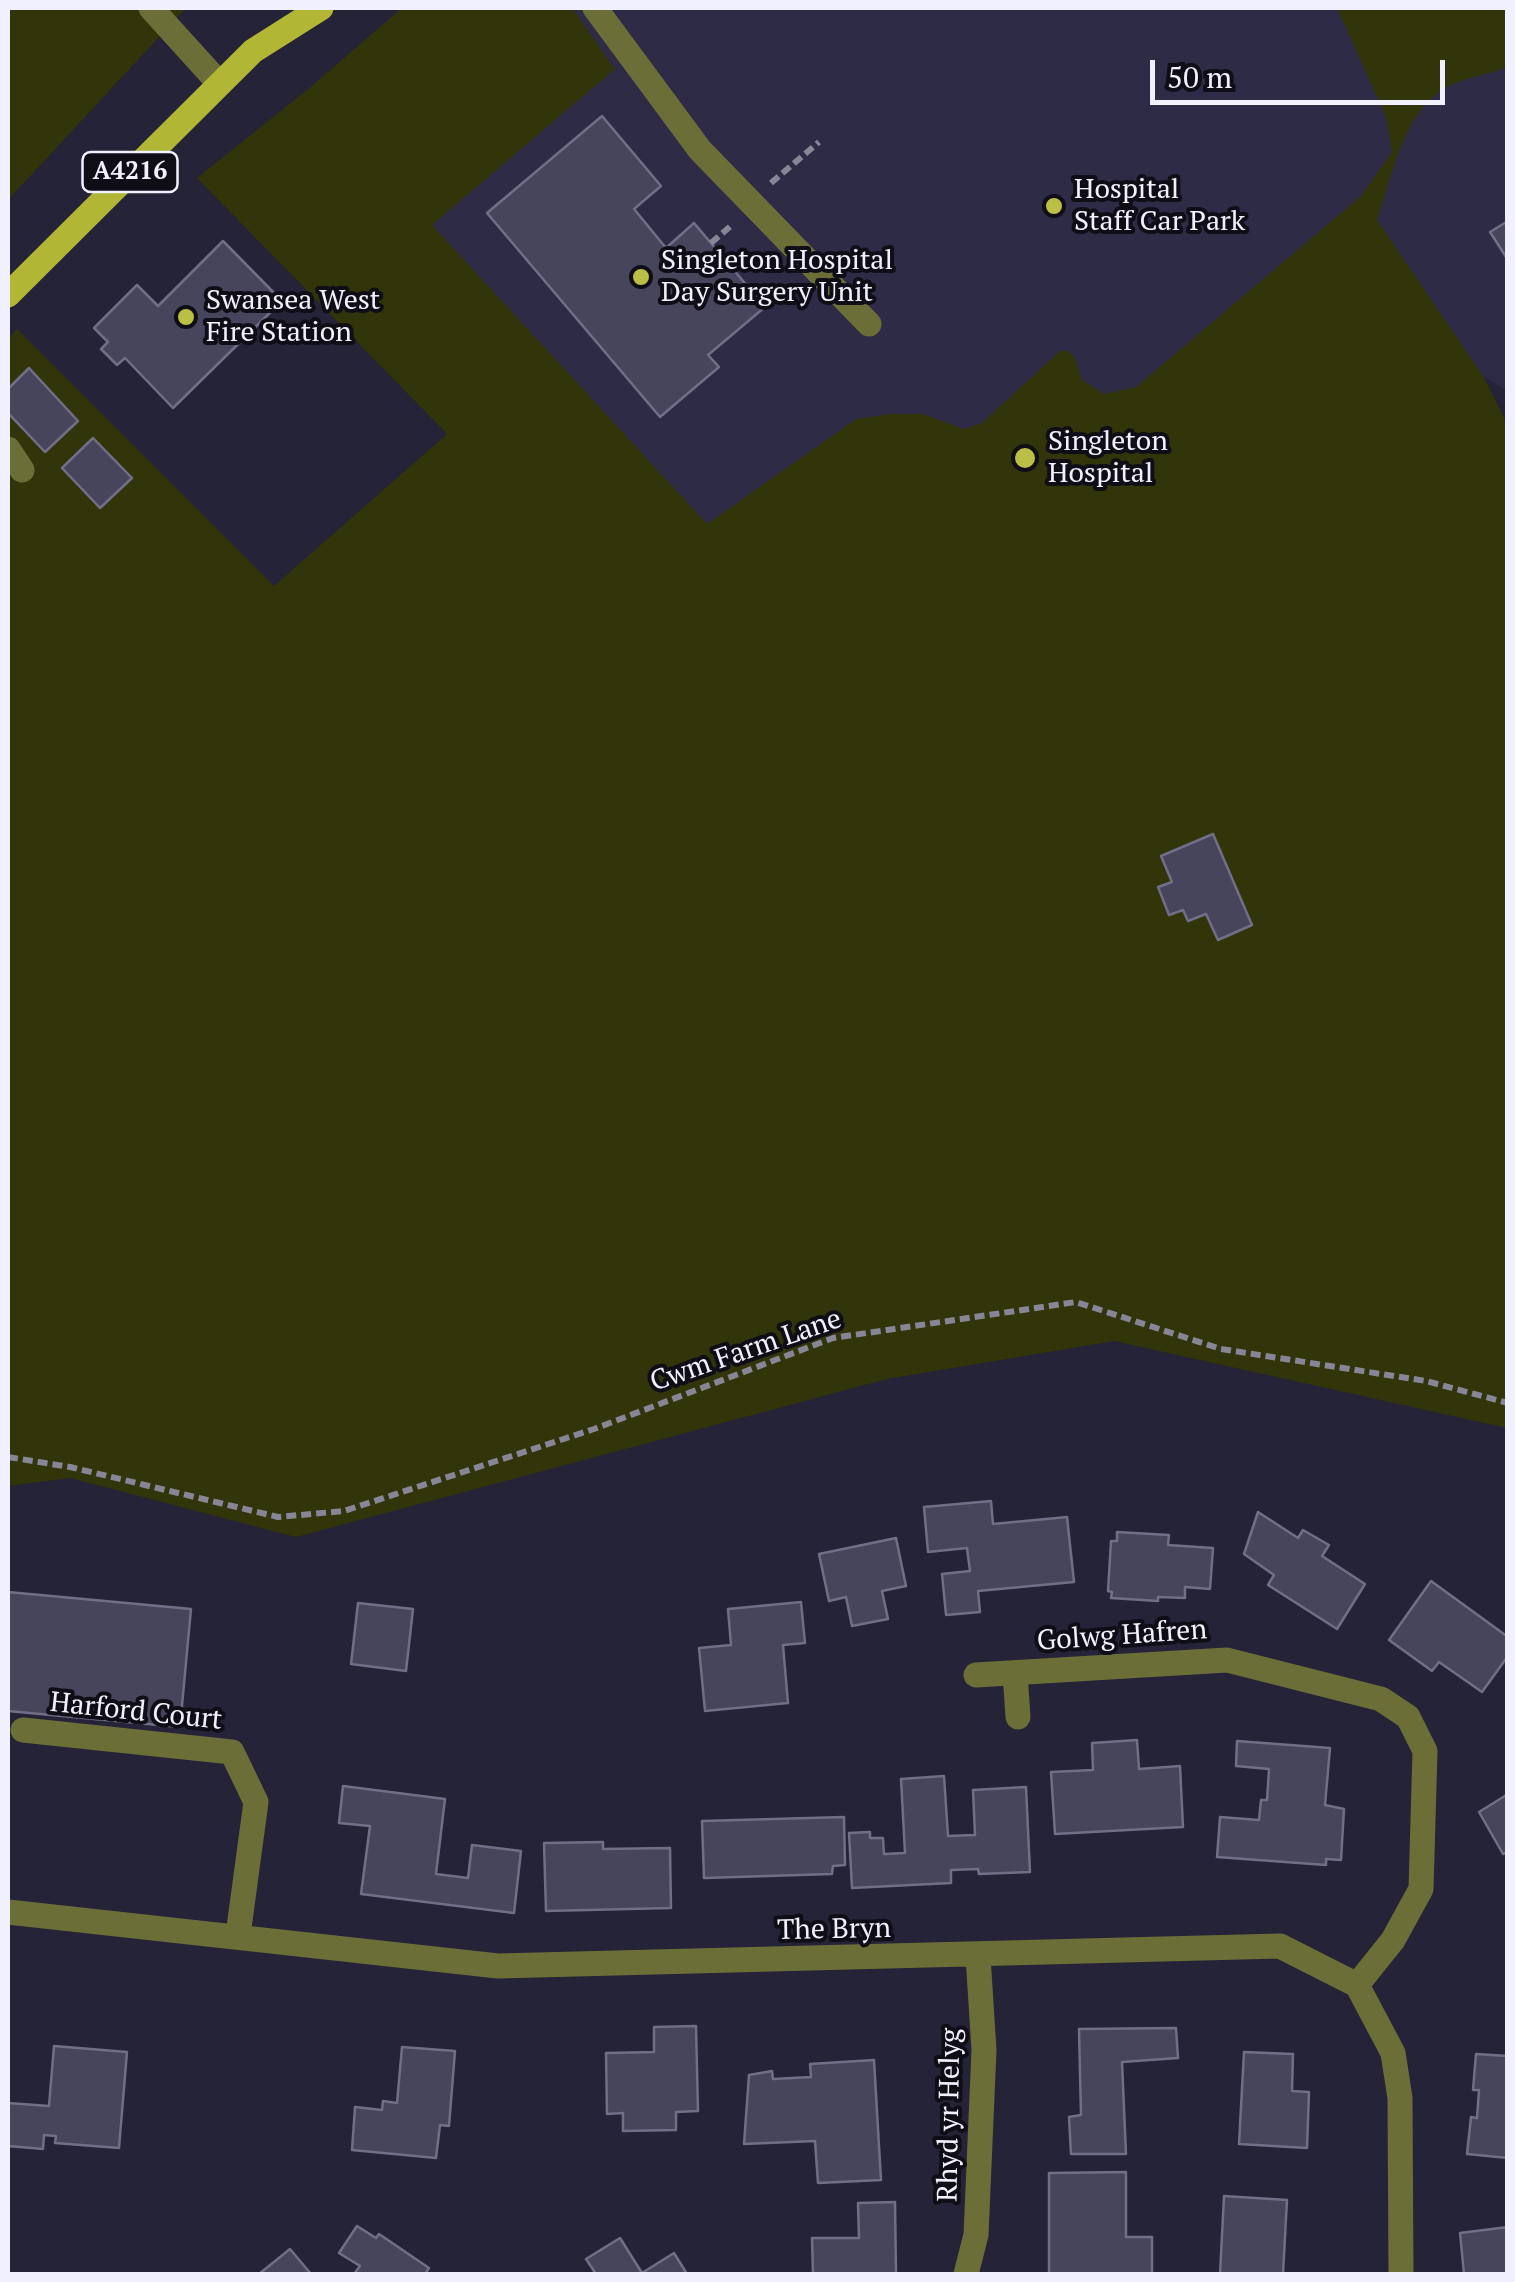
<!DOCTYPE html>
<html>
<head>
<meta charset="utf-8">
<style>
  body { margin:0 }
  #map { position:relative; width:1515px; height:2282px; overflow:hidden; background:#252337; font-family:"PT Serif",serif }
  canvas { display:block }
  .frame { position:absolute; inset:0; border:10px solid #f0f0fe; pointer-events:none }
  .scale { position:absolute; left:1150px; top:60px; width:295px; height:45px; box-sizing:border-box; border:5px solid #f0f0fe; border-top:0; padding-left:12px; font-size:30px; line-height:35px; white-space:nowrap; color:#f0f0fe; -webkit-text-stroke:8px #0f0e17; paint-order:stroke }
</style>
</head>
<body>
<div id="map">
<canvas width="1515" height="2282"></canvas>
<div class="frame"></div>
<div class="scale">50 m</div>
</div>
<script>
const g = document.querySelector('canvas').getContext('2d');
g.lineJoin = 'round';
function fillPath(path, color) {
  g.fillStyle = color;
  g.fill(path, 'evenodd');
}
function strokePath(path, color, width, dash) {
  g.strokeStyle = color;
  g.lineWidth = width;
  g.lineCap = dash ? 'butt' : 'round';
  g.setLineDash(dash || []);
  g.stroke(path);
}
function write(font, color, halo, rows, align = 'center') {
  g.font = font + ' "PT Serif",serif';
  g.lineWidth = 8;
  g.setLineDash([]);
  g.textBaseline = 'middle';
  g.strokeStyle = halo;
  g.fillStyle = color;
  for (const [text, x, y, turn = 0] of rows) {
    g.save();
    g.translate(x, y);
    g.rotate((+turn || 0) * Math.PI / 180);
    g.textAlign = isNaN(turn) ? turn : align;
    if (halo) g.strokeText(text, 0, 0);
    g.fillText(text, 0, 0);
    g.restore();
  }
}
const built = new Path2D(`
  M402,8H1507V391L1483,376L975,998L308,90Z`);
const green = new Path2D(`
  M8,8H186L8,200Z
  M402,8H572L615,69L432,225L707,524L856,419L890,414H923L964,429L982,423L1060,351H1069L1076,360L1081,379L1104,394L1136,387L1361,196L1392,152L1386,117L1337,8H1507V68C1490,73 1470,77 1453,84C1404,106 1393,174 1377,220L1483,376L1507,423V1428L1114,1341L887,1379L296,1537L70,1478L8,1486V339L17,329L274,586L447,434L197,178L307,90Z`);
const building = new Path2D(`
  M602,116L661,186L634,209L666,248L694,223L765,307L708,355L719,367L660,417L487,213Z
  M1508,221V260L1490,232Z
  M223,241L282,301L173,408L125,358L117,365L101,349L108,342L94,328L137,285L158,306Z
  M29,368L78,421L45,452L8,413V389Z
  M93,438L132,478L100,508L62,468Z
  M1213,834L1252,925L1218,940L1206,914L1188,921L1183,910L1169,915L1158,887L1172,882L1161,856Z
  M991,1501L993,1524L1067,1517L1074,1582L978,1591L980,1612L946,1615L942,1574L970,1571L967,1548L928,1552L924,1507Z
  M1258,1512L1298,1538L1303,1530L1329,1545L1322,1556L1365,1584L1337,1629L1268,1585L1274,1575L1244,1554Z
  M1117,1532L1169,1535L1168,1545L1213,1548L1210,1589L1185,1587V1598L1158,1597V1601L1111,1598L1112,1592L1108,1591L1111,1541H1117Z
  M896,1538L906,1586L882,1591L888,1619L852,1626L846,1597L829,1601L819,1554Z
  M1431,1581L1508,1637V1656L1482,1692L1439,1662L1432,1671L1389,1640Z
  M8,1592L191,1609L180,1727L8,1711Z
  M801,1602L805,1643L783,1645L788,1703L705,1711L699,1648L731,1645L728,1609Z
  M358,1603L413,1609L406,1671L351,1664Z
  M1137,1740L1139,1769L1180,1766L1183,1827L1055,1834L1051,1772L1093,1770L1092,1743Z
  M1237,1741L1330,1748L1325,1805L1344,1809L1341,1860L1326,1859V1865L1217,1857L1220,1817L1259,1820L1261,1800H1267L1269,1769L1236,1766Z
  M944,1776L948,1836L975,1835L973,1790L1026,1787L1030,1872L979,1874L978,1869L951,1870V1883L852,1888L849,1833L870,1832V1838H883L884,1854L905,1853L901,1779Z
  M343,1786L445,1799L436,1874L468,1878L472,1845L521,1851L514,1913L361,1894L370,1826L339,1823Z
  M1508,1794V1852L1503,1854L1479,1812Z
  M844,1817L845,1865L833,1866L832,1874L704,1878L702,1821Z
  M603,1842V1849L670,1848L671,1908L546,1911L544,1843Z
  M696,2026L698,2111L676,2112V2130L623,2131V2113L607,2114L606,2053L654,2052V2027Z
  M1176,2028L1178,2058L1122,2062L1126,2154H1071L1069,2117L1081,2115L1079,2029Z
  M54,2046L127,2052L119,2148L55,2143L56,2136L44,2135L43,2149L8,2146V2103L49,2106Z
  M402,2047L455,2051L449,2126L440,2125L436,2158L352,2150L355,2107L382,2110L383,2101L397,2103Z
  M1244,2052L1293,2054L1292,2091L1309,2092L1307,2148L1239,2144Z
  M1476,2054L1508,2056V2158L1467,2154L1471,2117L1477,2118L1479,2090H1473Z
  M874,2060L881,2180L818,2183L815,2141L744,2144L749,2075L772,2071L773,2079L811,2077L810,2064Z
  M1126,2172V2237H1152V2274H1049V2173Z
  M1224,2196L1287,2200L1283,2274H1220Z
  M895,2202L896,2274H813L812,2238H859L858,2203Z
  M357,2226L376,2238L379,2234L429,2268L425,2274H354L360,2266L339,2253Z
  M1508,2227V2274H1464L1460,2233Z
  M620,2238L642,2273L674,2253L687,2274H596L586,2259Z
  M290,2249L311,2274H259Z`);
const path = new Path2D(`
  M771,183L819,142
  M711,243L733,224
  M8,1457L70,1467L278,1517L344,1511L594,1429L833,1338L1076,1302L1221,1349L1426,1381L1508,1403`);
const minor = new Path2D(`
  M151,8L219,83
  M595,8L700,150L869,324
  M8,449L22,470
  M1015,1673L1018,1717
  M976,1675L1227,1660L1381,1699L1408,1717L1425,1751L1421,1889L1393,1940L1357,1985
  M23,1730L232,1752L256,1802L238,1935
  M8,1912L498,1966L1280,1946L1357,1985L1393,2053L1400,2098L1401,2274
  M966,2274L976,2235L984,2050L978,1956`);
const major = new Path2D(`
  M8,295L253,51L321,8`);
const markers = [
  [1054,206,10,"#bac045"],
  [641,277,10,"#bac045"],
  [186,317,10,"#bac045"],
  [1025,458,12,"#bac045"]
];
const shields = [
  [130,172,95]
];
const shieldNames = [
  ["A4216",130,172]
];
const poiNames = [
  ["Hospital",1074,190],
  ["Staff Car Park",1074,222],
  ["Singleton Hospital",661,261],
  ["Day Surgery Unit",661,293],
  ["Swansea West",206,301],
  ["Fire Station",206,333],
  ["Singleton",1048,442],
  ["Hospital",1048,474]
];
const streetNames = [
  ["Cwm Farm Lane",746,1351,-19],
  ["Golwg Hafren",1122,1636,-4],
  ["Harford Court",136,1712,6],
  ["The Bryn",834,1930,-1],
  ["Rhyd yr Helyg",950,2115,-89]
];
fillPath(built, '#2e2b46');
fillPath(green, '#32340a');
fillPath(building, '#47455b');
strokePath(building, '#716f88', 2.5);
strokePath(path, '#878697', 6, [10, 5]);
strokePath(minor, '#6b6f37', 25);
strokePath(major, '#b1b735', 25);
for (const [x, y, r, color] of markers) {
  const dot = new Path2D();
  dot.arc(x, y, r, 0, 2 * Math.PI);
  g.fillStyle = color;
  g.fill(dot);
  strokePath(dot, '#0f0e17', 4);
}
for (const [x, y, w] of shields) {
  const box = new Path2D();
  box.roundRect(x - w / 2, y - 20, w, 40, 8);
  g.fillStyle = '#0f0e17';
  g.fill(box);
  strokePath(box, '#f0f0fe', 2.5);
}
write('bold 25px', '#f0f0fe', null, shieldNames);
write('28px', '#f0f0fe', '#0f0e17', poiNames, 'left');
write('28px', '#f0f0fe', '#0f0e17', streetNames);
</script>
</body>
</html>
